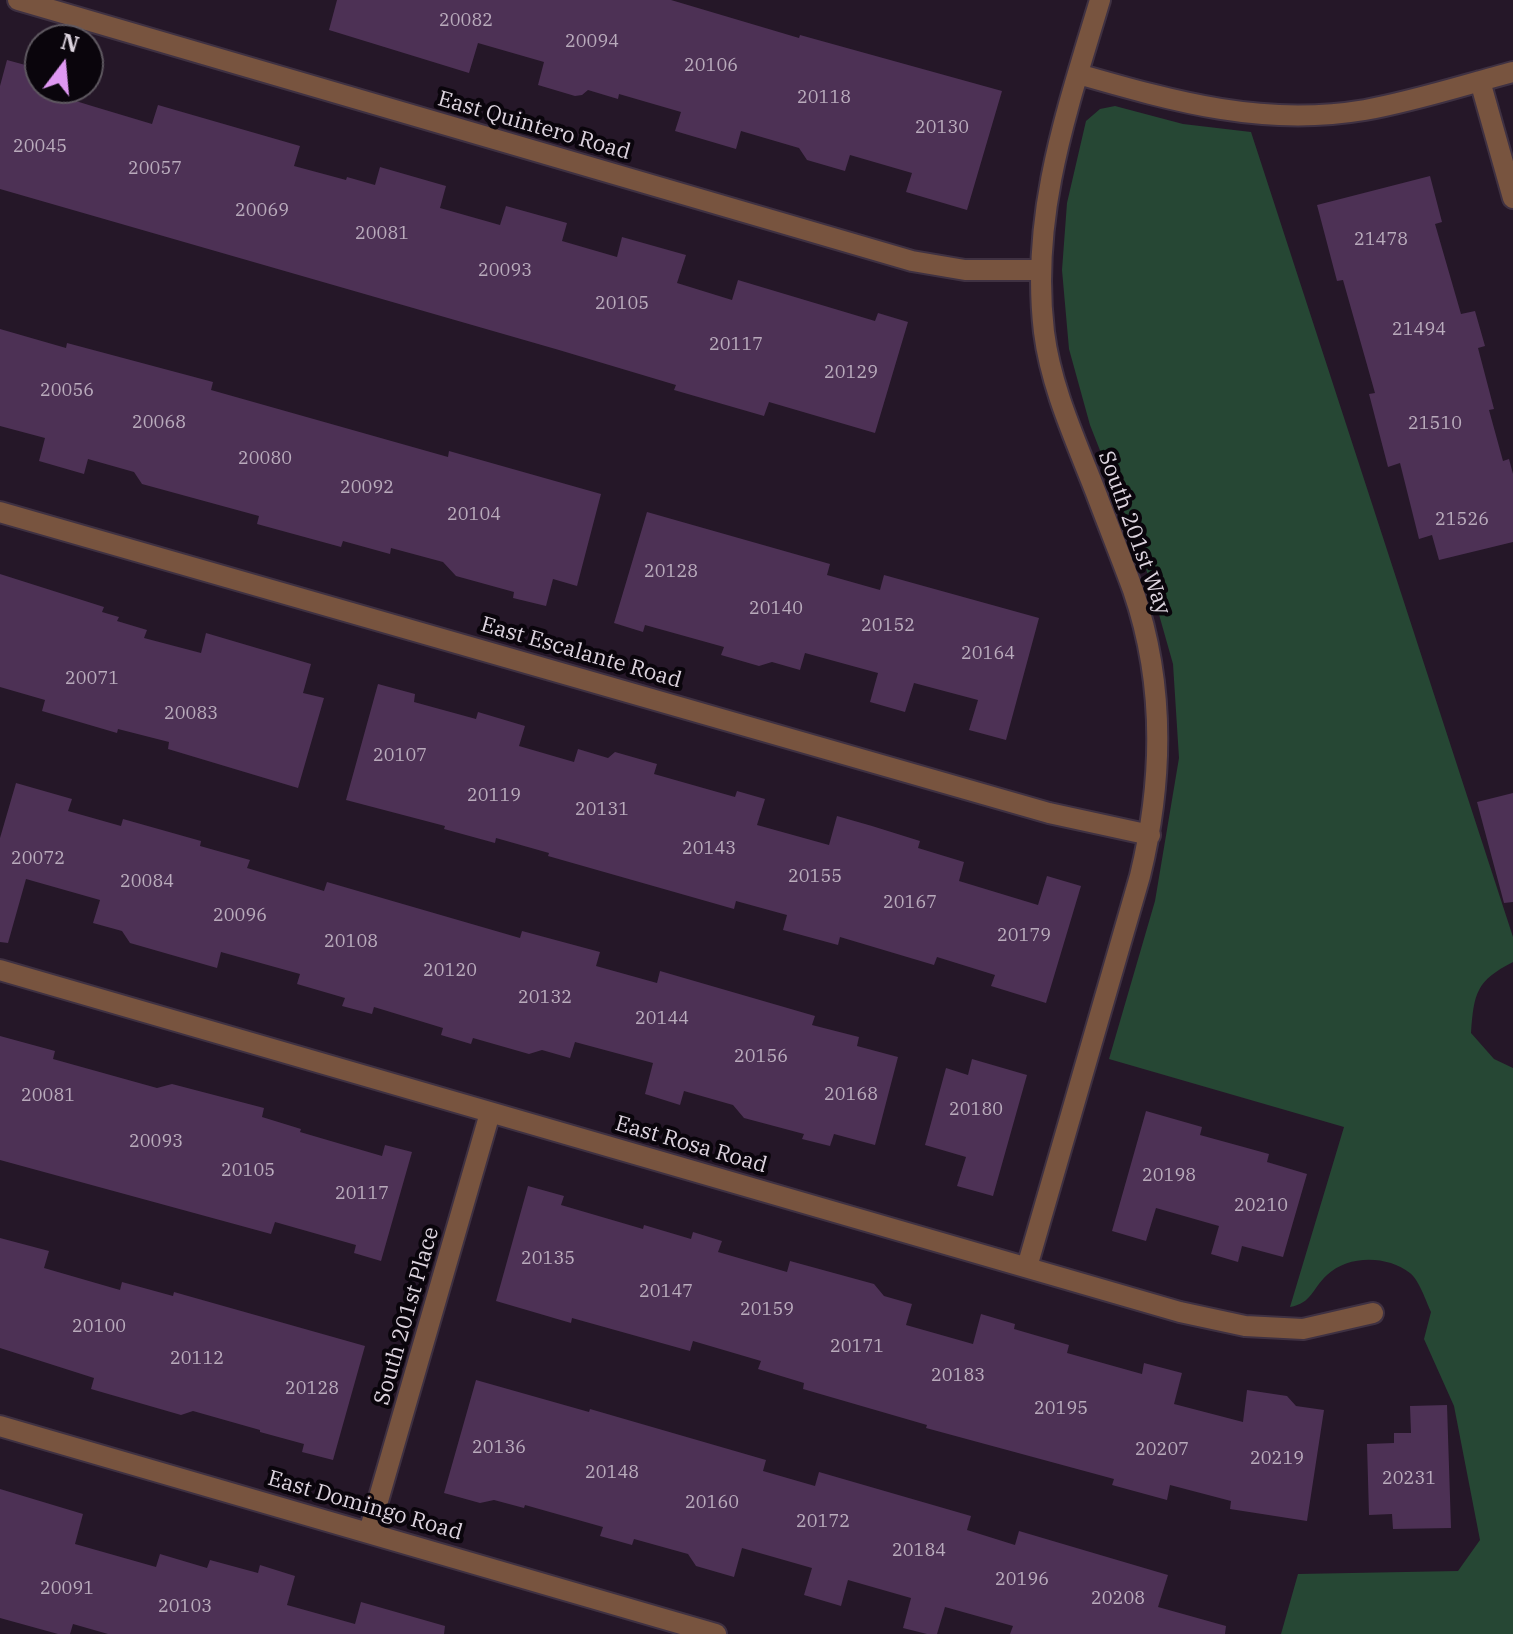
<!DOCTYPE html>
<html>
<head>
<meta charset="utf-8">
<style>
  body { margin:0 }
  #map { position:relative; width:1513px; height:1634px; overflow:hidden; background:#251728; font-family:"IBM Plex Serif",serif }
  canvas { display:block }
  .north { position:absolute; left:24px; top:24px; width:80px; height:80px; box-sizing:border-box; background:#0a050c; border:2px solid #5e5860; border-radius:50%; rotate:16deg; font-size:22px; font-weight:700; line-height:32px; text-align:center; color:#ddd4df }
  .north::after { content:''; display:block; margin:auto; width:28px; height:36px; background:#df98f2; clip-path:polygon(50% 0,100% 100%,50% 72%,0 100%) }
</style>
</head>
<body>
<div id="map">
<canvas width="1513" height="1634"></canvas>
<div class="north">N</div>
</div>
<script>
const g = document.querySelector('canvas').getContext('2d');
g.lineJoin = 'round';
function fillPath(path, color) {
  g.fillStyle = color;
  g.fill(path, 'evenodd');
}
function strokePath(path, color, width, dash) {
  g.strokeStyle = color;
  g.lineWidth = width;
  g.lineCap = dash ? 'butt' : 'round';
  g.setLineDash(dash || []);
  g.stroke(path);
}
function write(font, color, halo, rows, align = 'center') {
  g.font = font + ' "IBM Plex Serif",serif';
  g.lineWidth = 8;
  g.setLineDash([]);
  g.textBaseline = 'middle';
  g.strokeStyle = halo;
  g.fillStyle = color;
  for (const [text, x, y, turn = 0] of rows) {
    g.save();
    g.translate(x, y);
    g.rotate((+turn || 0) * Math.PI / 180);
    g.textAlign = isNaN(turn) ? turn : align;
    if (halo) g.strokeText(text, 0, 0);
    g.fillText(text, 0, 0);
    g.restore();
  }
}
const green = new Path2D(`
  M1115,106L1183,124L1251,132L1513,937V962C1476,981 1474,993 1471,1033L1494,1059L1513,1068V1634H1281L1298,1574L1458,1571L1480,1540L1454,1406L1424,1339L1431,1312C1426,1301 1419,1280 1410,1273C1387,1255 1348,1255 1327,1275C1312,1289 1312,1303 1290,1307L1344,1127L1109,1059L1155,901L1179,758L1173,664L1145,565L1090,425L1069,349L1062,270L1067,203L1086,121L1100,109Z`);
const building = new Path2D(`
  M337,0H671L799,38L800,35L1002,91L967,210L906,192L912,173L850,155L845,171L807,160L799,148L741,131L736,149L675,131L681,112L619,94L618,99L588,90L582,95L575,96L538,85L544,62L478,43L469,73L329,30Z
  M7,60L40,69V88H68L66,98L92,106L152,124L158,105L300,146L294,166L346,180L347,177L375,185L380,167L446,186L440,208L500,225L506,206L567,223L562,241L617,257L622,237L686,255L677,283L732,300L738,280L875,321L878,313L908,322L875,433L769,402L764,416L674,390L676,385L559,350L0,189V86Z
  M1430,176L1442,222L1435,224L1461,314L1475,311L1485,346L1478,348L1494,409L1489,410L1503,461L1509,459L1513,474V542L1439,560L1432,535L1419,539L1400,463L1388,467L1369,394L1375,393L1343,280L1337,281L1317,205Z
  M0,329L66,348L67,343L213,382L211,390L448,457L449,451L601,494L577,586L553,579L546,606L513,598L514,592L456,576L443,562L391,548L390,554L343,541L341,547L257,524L259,516L142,484L134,472L88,459L84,474L39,461L45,438L0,426Z
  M647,512L830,564L827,575L880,590L884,575L1039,618L1006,740L969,730L978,700L914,683L905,712L870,702L878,673L805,653L800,670L772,662L759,666L721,655L724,647L645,625L643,632L614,623Z
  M0,574L104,607L102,612L119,617L117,621L147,630L144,638L201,653L206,633L311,664L303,693L324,698L298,788L168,749L169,742L118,729L117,733L42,711L45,700L0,687Z
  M378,684L415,694L414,702L476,719L478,712L525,726L519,746L574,762L578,749L608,758L615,752L657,764L654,774L735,797L737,791L765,799L757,825L829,845L837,816L872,826L920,841L918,848L964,862L959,881L1038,905L1047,876L1081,886L1046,1003L991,986L995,975L937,957L934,965L840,937L838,945L783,930L787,915L736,901L734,909L548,856L549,853L496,838L495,843L444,829L445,826L346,800Z
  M16,783L72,799L68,811L121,826L123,819L201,841L200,846L250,860L247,868L324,891L327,882L520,938L522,931L600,952L596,966L657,983L660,971L815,1016L812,1025L859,1037L857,1046L898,1057L875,1145L834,1134L830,1146L802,1139L804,1134L744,1118L733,1105L684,1091L680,1105L645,1094L653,1063L575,1042L570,1058L542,1050L529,1054L473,1038L471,1044L441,1035L443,1028L374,1007L372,1014L342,1006L345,998L297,984L300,974L221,952L217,968L130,943L122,931L93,923L100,900L26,879L8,943L0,942V838Z
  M1513,793V902L1504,903L1477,802Z
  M0,1036L55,1051L53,1059L157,1088L172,1084L264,1108L262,1117L301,1129L300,1132L382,1156L385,1145L412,1152L381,1261L354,1253L356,1245L275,1222L271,1234L0,1160Z
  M972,1059L1027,1075L993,1196L957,1186L966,1157L925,1145L946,1068L968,1075Z
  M1146,1111L1202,1127L1200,1135L1269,1154L1267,1162L1307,1174L1283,1257L1242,1246L1238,1262L1211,1254L1219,1226L1156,1208L1146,1241L1112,1231Z
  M528,1186L564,1196L561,1205L643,1229L644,1225L691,1239L693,1232L722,1241L718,1252L787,1272L790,1261L874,1284L884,1296L912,1304L906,1325L973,1344L981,1314L1015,1324L1014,1329L1069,1345L1067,1353L1142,1374L1144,1363L1182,1373L1174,1404L1243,1422L1247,1390L1287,1396L1296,1406L1324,1410L1307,1521L1230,1509L1231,1501L1170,1485L1167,1500L1112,1485L1114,1479L926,1428L927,1425L803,1389L804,1383L758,1369L761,1361L693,1341L690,1351L572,1318L571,1323L496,1301Z
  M0,1238L49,1251L44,1268L120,1290L122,1282L173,1296L174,1292L365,1346L333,1460L302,1452L304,1444L260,1432V1430L193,1411L181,1415L91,1389L94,1378L0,1348Z
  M476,1380L589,1412L590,1409L766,1460L763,1471L815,1486L819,1472L971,1516L967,1530L1015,1545L1019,1531L1168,1575L1158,1607L1226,1626L1225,1634H1010L1013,1626L945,1607L937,1634H927L903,1628L911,1598L848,1580L841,1606L804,1595L812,1568L742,1548L734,1577L696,1566L688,1554L634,1539L632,1545L600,1536L603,1527L525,1505L524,1508L494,1500L480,1503L444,1493Z
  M1447,1405L1451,1528L1393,1529L1392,1514L1369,1515L1367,1444L1394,1443V1433H1411L1410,1406Z
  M0,1489L83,1514L75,1544L156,1567L160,1554L207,1568L210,1560L258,1573L260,1565L295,1576L287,1605L355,1624L361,1602L445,1626L444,1634H108L73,1624L70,1634H58L0,1618Z`);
const minor = new Path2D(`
  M18,0L912,261L965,270H1040
  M1078,74C1176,102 1263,127 1365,110C1415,101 1464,85 1513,72
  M1480,81L1513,198
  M0,512L1049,813L1150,835
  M0,970L1180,1312L1245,1326L1303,1329L1373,1313
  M1027,1267L1140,876C1163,781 1165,683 1133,590C1121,557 1108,525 1096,493C1076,441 1051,388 1044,332C1030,215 1067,110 1100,0
  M0,1426L716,1634
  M369,1532L490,1113`);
const numberNames = [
  ["20082",466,21],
  ["20094",592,42],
  ["20106",711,66],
  ["20118",824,98],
  ["20130",942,128],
  ["20045",40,147],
  ["20057",155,169],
  ["20069",262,211],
  ["20081",382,234],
  ["21478",1381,240],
  ["20093",505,271],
  ["20105",622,304],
  ["21494",1419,330],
  ["20117",736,345],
  ["20129",851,373],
  ["20056",67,391],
  ["20068",159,423],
  ["21510",1435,424],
  ["20080",265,459],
  ["20092",367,488],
  ["20104",474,515],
  ["21526",1462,520],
  ["20128",671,572],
  ["20140",776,609],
  ["20152",888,626],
  ["20164",988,654],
  ["20071",92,679],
  ["20083",191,714],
  ["20107",400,756],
  ["20119",494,796],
  ["20131",602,810],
  ["20143",709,849],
  ["20072",38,859],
  ["20155",815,877],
  ["20084",147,882],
  ["20167",910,903],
  ["20096",240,916],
  ["20179",1024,936],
  ["20108",351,942],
  ["20120",450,971],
  ["20132",545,998],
  ["20144",662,1019],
  ["20156",761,1057],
  ["20168",851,1095],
  ["20081",48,1096],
  ["20180",976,1110],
  ["20093",156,1142],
  ["20105",248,1171],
  ["20198",1169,1176],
  ["20117",362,1194],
  ["20210",1261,1206],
  ["20135",548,1259],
  ["20147",666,1292],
  ["20159",767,1310],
  ["20100",99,1327],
  ["20171",857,1347],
  ["20112",197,1359],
  ["20183",958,1376],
  ["20128",312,1389],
  ["20195",1061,1409],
  ["20136",499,1448],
  ["20207",1162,1450],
  ["20219",1277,1459],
  ["20148",612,1473],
  ["20231",1409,1479],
  ["20160",712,1503],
  ["20172",823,1522],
  ["20184",919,1551],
  ["20196",1022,1580],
  ["20091",67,1589],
  ["20208",1118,1599],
  ["20103",185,1607]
];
const streetNames = [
  ["East Quintero Road",534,126,16],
  ["South 201st Way",1134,533,70],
  ["East Escalante Road",581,653,16],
  ["East Rosa Road",691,1145,16],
  ["South 201st Place",407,1316,-74],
  ["East Domingo Road",365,1506,16]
];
fillPath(green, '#264734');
fillPath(building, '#4d3155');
strokePath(minor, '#3f3142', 24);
strokePath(minor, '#78543f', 20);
write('18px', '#b9abbc', null, numberNames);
write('22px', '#ddd4df', '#0a050c', streetNames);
</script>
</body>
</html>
